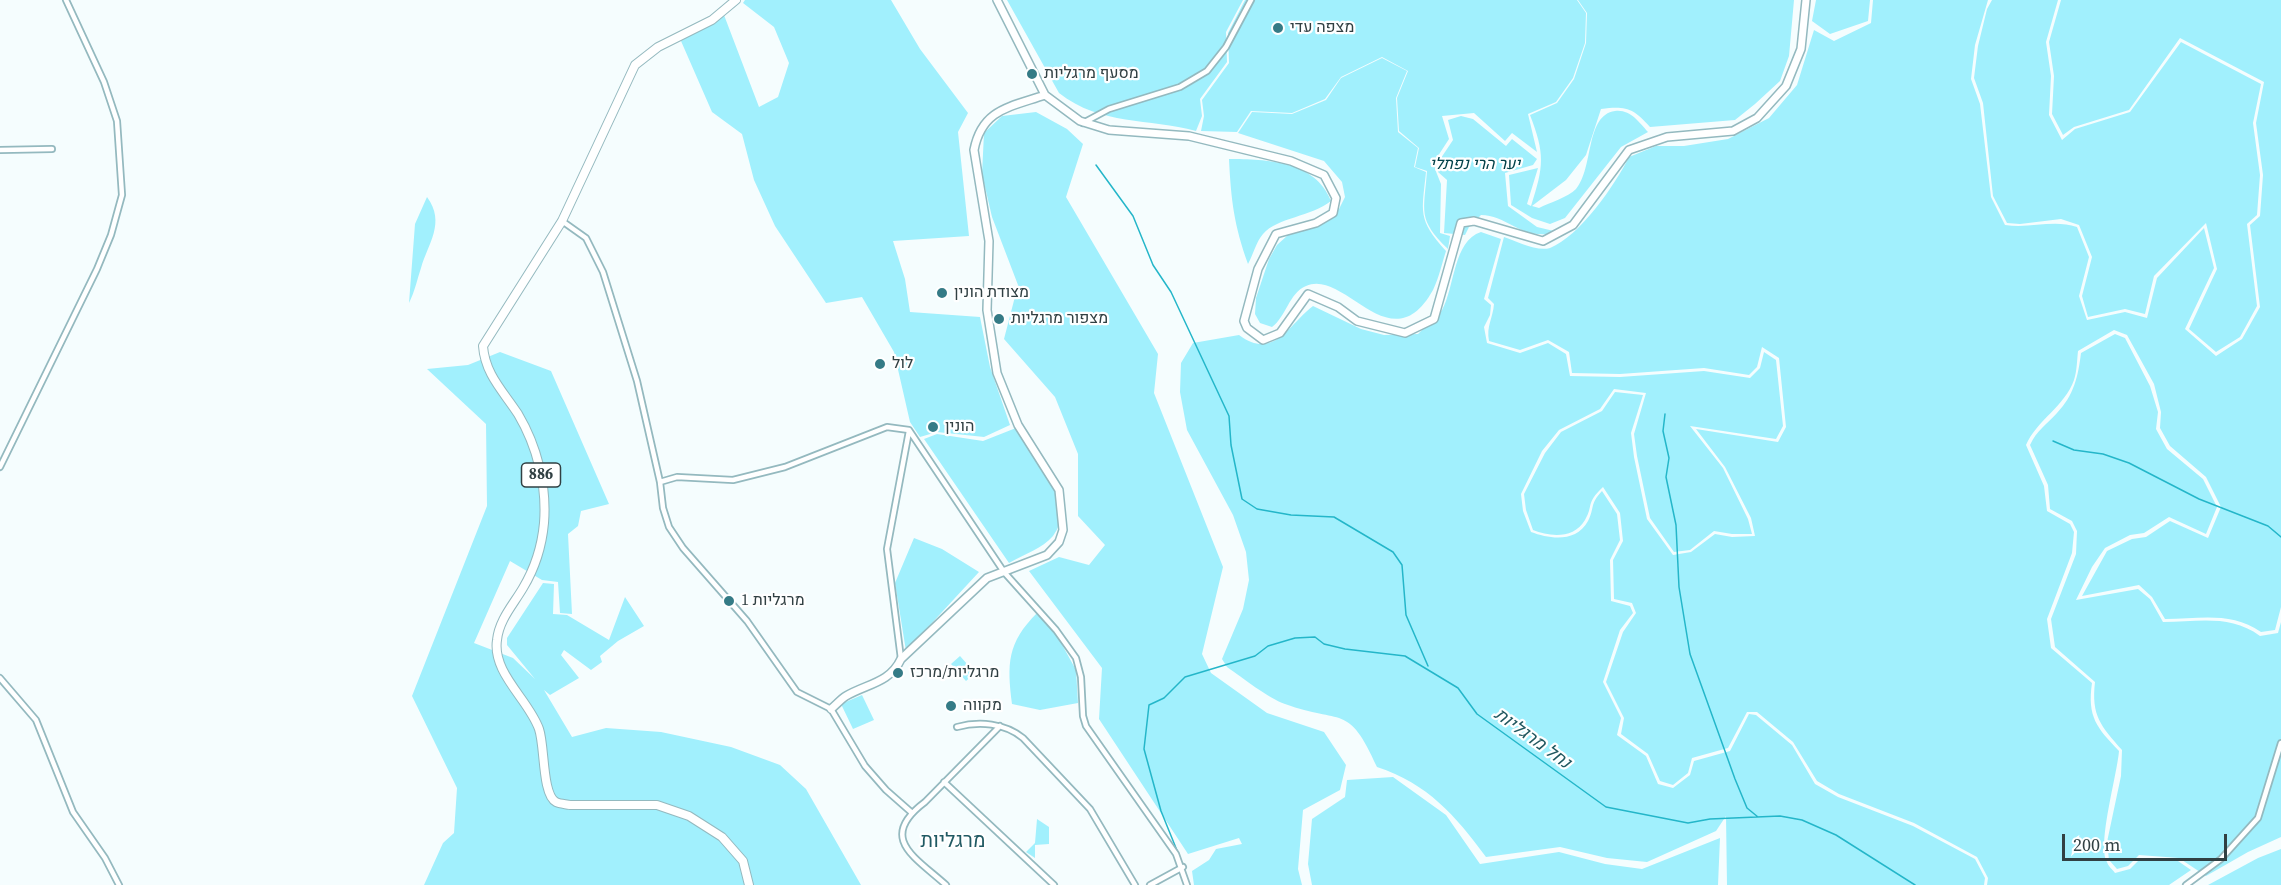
<!DOCTYPE html>
<html>
<head>
<meta charset="utf-8">
<style>
  body { margin:0 }
  #map { position:relative; width:2281px; height:885px; overflow:hidden; background:#f5fdfe; font-family:"Source Serif 4",serif }
  canvas { display:block }
  .scale { position:absolute; left:2062px; top:834px; width:165px; height:27px; box-sizing:border-box; border:3px solid #314043; border-top:0; padding-left:8px; font-size:18px; line-height:21px; white-space:nowrap; color:#314043; -webkit-text-stroke:4px #fff; paint-order:stroke }
</style>
</head>
<body>
<div id="map">
<canvas width="2281" height="885"></canvas>
<div class="scale">200 m</div>
</div>
<script>
const g = document.querySelector('canvas').getContext('2d');
g.lineJoin = 'round';
function fillPath(path, color) {
  g.fillStyle = color;
  g.fill(path, 'evenodd');
}
function strokePath(path, color, width, dash) {
  g.strokeStyle = color;
  g.lineWidth = width;
  g.lineCap = dash ? 'butt' : 'round';
  g.setLineDash(dash || []);
  g.stroke(path);
}
function write(font, color, halo, rows, align = 'center') {
  g.font = font + ' "Source Serif 4",Heebo,serif';
  g.lineWidth = 4.5;
  g.setLineDash([]);
  g.textBaseline = 'middle';
  g.strokeStyle = halo;
  g.fillStyle = color;
  for (const [text, x, y, turn = 0] of rows) {
    g.save();
    g.translate(x, y);
    g.rotate((+turn || 0) * Math.PI / 180);
    g.textAlign = isNaN(turn) ? turn : align;
    if (halo) g.strokeText(text, 0, 0);
    g.fillText(text, 0, 0);
    g.restore();
  }
}
const green = new Path2D(`
  M745,0H891L920,49L968,113L958,132L969,236L893,241L905,279L910,312L980,317L990,367L1010,425L984,437L937,432L920,437L910,422L894,352L862,297L826,303L775,226L754,180L742,134L712,112L681,41L724,15L759,107L778,97L789,63L774,27L743,3Z
  M1007,0H1243L1226,32L1227,62L1200,99L1202,116L1196,131C1149,118 1101,126 1059,93Z
  M1245,0H1577L1586,13L1585,43L1573,78L1556,102L1528,114L1537,152L1512,133L1505,141L1474,113L1442,116L1449,139L1436,159L1435,169L1441,184L1440,233L1450,236L1448,249C1417,219 1424,212 1427,171L1415,167L1419,148L1399,131L1397,98L1408,71L1382,57L1341,77L1325,99L1292,113L1251,111L1237,132L1201,131L1204,116L1202,100L1229,63L1228,33Z
  M1578,0H1794L1789,56L1780,81L1755,104L1735,120L1650,127C1633,108 1626,106 1601,109L1586,155L1566,180L1532,206L1539,208C1549,203 1568,197 1576,189C1594,168 1585,115 1615,111C1630,109 1639,122 1648,132L1621,147L1565,218L1550,224L1532,218L1511,205L1509,175L1538,168L1527,204L1531,206C1544,166 1545,154 1530,115L1557,103L1574,79L1586,43L1587,13Z
  M1816,0H1870L1868,21L1830,34L1812,21Z
  M1873,0H1988L1975,45L1971,79L1980,104L1991,197L2005,225C2030,229 2053,219 2077,227L2089,257L2079,296L2087,320L2125,312L2147,318L2157,278L2204,228L2214,268L2185,329L2216,356L2242,339L2260,307L2250,225L2260,216L2263,175L2256,123L2264,82L2180,38L2129,110L2074,127L2063,135L2052,114L2054,76L2049,42L2061,0H2281V607L2275,630L2261,632C2231,611 2199,619 2165,619L2152,597L2139,585L2082,596L2107,551L2132,539L2146,537L2170,521L2208,538L2221,507L2206,477L2170,446L2160,428L2161,412L2154,384L2127,335L2114,330L2078,351C2077,360 2077,371 2074,380C2065,406 2037,420 2026,445L2044,486L2047,511L2070,524L2074,532L2072,553L2047,619L2051,648L2092,683C2087,717 2097,728 2119,751C2117,776 2097,844 2107,862C2108,866 2113,870 2115,873L2130,869L2140,859L2178,861L2191,870L2169,885H1987L1988,878L1977,857L1914,823L1839,794L1817,781L1793,742L1757,712H1747L1728,748L1692,758L1688,773L1673,785L1660,781L1648,754L1621,734L1624,718L1606,682L1623,632L1636,613L1632,603L1614,599L1613,560L1623,541L1620,513L1603,487C1585,504 1594,505 1585,520C1574,539 1550,537 1533,530L1526,510L1524,494L1545,453L1561,432L1602,411L1615,392L1643,395L1631,433L1634,457L1647,519L1673,555L1691,552L1715,534L1732,537L1755,536L1751,518L1725,467L1696,429L1778,442L1786,427L1779,358L1762,347L1757,367L1749,375L1704,368L1620,374L1572,373L1569,352L1548,340L1520,350L1489,341C1486,326 1493,318 1494,304L1488,298L1504,237C1516,241 1537,252 1550,248C1580,236 1615,185 1629,157L1656,146H1684L1728,139L1769,118L1797,85L1814,30L1834,41L1871,23Z
  M1992,0H2058L2046,42L2051,76L2049,115L2062,140L2075,129L2130,112L2181,42L2261,84L2253,123L2260,175L2257,215L2247,224L2257,306L2240,337L2216,352L2189,329L2217,269L2206,223L2154,276L2145,314L2125,309L2088,317L2082,296L2092,257L2079,225L2061,219L2020,224L2007,223L1993,196L1983,103L1974,78L1978,46L1987,9Z
  M1382,58L1407,71L1396,98L1398,132L1418,148L1414,167L1426,172C1422,212 1417,219 1446,251C1442,263 1439,278 1433,290C1391,365 1345,268 1306,286C1289,293 1286,317 1272,327L1260,323L1255,314L1256,298L1269,259L1277,245L1288,235L1339,209L1345,197L1342,182L1324,161L1238,133L1252,112L1292,114L1326,100L1341,78Z
  M1036,112L1067,129L1083,144L1066,197L1158,354L1154,393L1223,567L1202,654L1211,673L1267,713L1324,732L1346,765L1340,790L1303,810L1298,869L1302,885H1194L1192,871L1209,860L1216,849L1242,844L1239,838L1188,854L1099,719L1102,668L1029,571L1059,557L1089,565L1105,545L1078,516V454L1055,397L1004,339L1018,285L992,217L982,174L984,133L1002,116Z
  M1461,116L1473,119L1506,146L1512,139L1537,159L1533,165L1505,173L1508,206L1537,227L1558,232C1522,242 1510,216 1481,215L1469,227L1465,235L1444,233L1447,180L1438,172L1441,158L1453,140L1448,120Z
  M1229,159C1266,159 1316,161 1331,201C1311,217 1278,217 1263,234C1256,242 1253,255 1248,264C1234,225 1231,200 1229,159Z
  M427,197C446,223 428,243 421,268C417,280 415,291 409,303L415,224Z
  M1481,232L1501,239L1484,299L1491,305L1490,315L1484,327L1487,343L1520,353L1548,343L1566,354L1570,376L1620,377L1704,371L1750,378L1760,368L1764,352L1776,360L1783,426L1776,439L1690,426L1723,468L1748,519L1752,534H1732L1714,531L1690,550L1674,552L1650,518L1637,456L1634,434L1646,393L1614,389L1600,409L1559,430L1542,451L1521,494L1523,511L1531,532C1550,539 1576,543 1588,521C1595,508 1589,505 1602,491L1617,514L1620,540L1610,560L1611,601L1630,606L1633,613L1620,630L1603,682L1621,718L1617,735L1646,756L1658,784L1673,788L1690,775L1694,761L1730,751L1749,714L1756,715L1792,745L1815,784L1838,797L1913,826L1975,859L1985,878L1984,885H1727L1726,816L1716,831L1647,862L1607,858L1560,847L1486,857C1455,815 1428,784 1377,767C1348,702 1342,725 1285,704C1268,698 1243,678 1227,667L1222,659L1243,609L1249,580L1246,552L1233,515L1187,430L1180,392L1181,363L1193,343L1239,335C1274,361 1288,325 1313,306L1361,329L1384,335L1418,334C1426,326 1436,319 1442,310C1455,287 1453,241 1481,232Z
  M2115,334L2125,338L2150,386L2158,412L2156,429L2167,449L2203,479L2217,507L2206,534L2169,517L2144,533L2130,535L2105,548L2092,567L2076,600L2138,589L2150,599L2163,622C2198,622 2230,614 2260,636L2278,633L2281,622V837L2248,852L2206,876L2179,858L2139,855L2128,866L2117,869L2109,860L2107,842L2121,776L2122,750C2101,726 2091,716 2095,682L2055,647L2051,619L2076,554L2077,531L2072,521L2050,509L2048,485L2030,445C2037,430 2046,425 2057,413C2074,395 2078,377 2081,353Z
  M500,352L551,371L609,504L581,511L578,526L568,534L572,614L560,613L558,582L542,580L510,561L474,643L513,658L535,679L507,645V638L543,583L554,584L553,614L567,615L609,640L625,597L644,626L618,641L600,656L602,662L591,670L564,650L561,655L579,678L550,695L544,690L572,737L606,728L661,732L731,747L780,765L806,789L861,885H424L443,843L454,833L457,788L412,696L487,506L486,424L427,369L468,365Z
  M1016,428C1033,454 1078,506 1053,536C1043,548 1023,555 1009,563L924,439L937,434L983,441Z
  M914,538L942,549L979,572L906,651L895,583Z
  M1037,613L1054,630L1076,670L1078,703L1040,710L1012,704C1007,664 1007,643 1037,613Z
  M960,656L975,673L966,681L951,664Z
  M862,695L874,720L853,729L841,704Z
  M1393,777L1446,815L1480,864L1559,852L1605,864L1642,869L1720,838L1718,885H1312L1308,864L1312,819L1345,797L1347,780Z
  M1037,819L1049,827V844L1035,845V858L1026,852L1035,843Z
  M2281,849V885H2208L2258,858Z`);
const stream = new Path2D(`
  M1096,165L1133,216L1153,265L1171,292L1229,416L1231,445L1242,499L1257,509L1291,515L1334,517L1393,552L1402,565L1406,615L1428,666
  M1665,414L1663,431L1669,458L1666,477L1676,525L1679,587L1690,654L1735,779L1747,808L1758,817
  M2053,441L2074,450L2103,454L2129,463L2199,499L2268,526L2281,537
  M1178,853L1161,811L1144,749L1149,705L1164,698L1185,677L1255,656L1268,646L1295,638L1315,637L1324,644L1345,649L1405,656L1458,688L1477,714L1606,807L1688,823L1710,819L1780,816L1802,820L1836,835L1915,885`);
const street = new Path2D(`
  M1083,123L1109,109L1180,87L1207,71L1226,47L1251,0
  M0,150L52,149
  M562,221L586,238L603,272L637,381L660,482
  M0,467L97,269L111,235L122,195L117,121L104,82L66,0
  M901,659L887,549L909,431
  M0,678L36,720L73,812L105,858L119,885
  M957,727C979,721 1005,723 1023,738L1090,809L1135,885
  M944,782L1054,885
  M911,812L886,790L865,766L831,709L797,692L747,621L683,548L669,527L663,508L660,482L677,477L733,480L785,467L887,427L909,430L1004,572L1056,630L1076,658L1081,677L1083,716L1086,726L1176,854L1187,885
  M946,885C915,857 877,838 925,802L1000,726
  M1150,885L1183,867
  M2186,885L2221,859L2258,818L2281,743`);
const secondary = new Path2D(`
  M997,0L1045,95L1080,121L1109,130L1189,136L1291,161L1324,175L1336,198L1333,213L1316,223L1276,234L1258,269L1244,321L1247,328L1263,340L1280,333L1308,294L1338,307L1357,321L1405,333L1434,319L1461,223L1474,221L1543,241L1573,225L1629,150L1667,137L1733,131L1757,118L1786,86L1801,49L1806,0
  M831,709C836,705 841,699 846,696C866,684 890,683 901,659L987,578L1047,555L1059,542L1063,530L1059,490L1018,425L997,373L987,310L989,241L974,150C982,109 1010,107 1045,95`);
const primary = new Path2D(`
  M736,0L712,20L658,47L635,65L562,221L483,346C485,374 503,391 518,414C537,446 547,485 544,523C542,545 535,568 523,588C513,605 499,620 497,640C492,673 529,700 539,729C545,746 542,795 556,802C560,804 566,804 570,805H657L689,816L722,837L743,861L749,885`);
const markers = [
  [1278,28,6,"#357b86"],
  [1032,74,6,"#357b86"],
  [942,293,6,"#357b86"],
  [999,319,6,"#357b86"],
  [880,364,6,"#357b86"],
  [933,427,6,"#357b86"],
  [729,601,6,"#357b86"],
  [898,673,6,"#357b86"],
  [951,706,6,"#357b86"]
];
const shields = [
  [541,475,39]
];
const shieldNames = [
  ["886",541,475]
];
const poiNames = [
  ["מצפה עדי",1290,28],
  ["מסעף מרגליות",1044,74],
  ["מצודת הונין",954,293],
  ["מצפור מרגליות",1011,319],
  ["לול",892,364],
  ["הונין",945,427],
  ["מרגליות 1",741,601],
  ["מרגליות/מרכז",910,673],
  ["מקווה",963,706]
];
const parkNames = [
  ["יער הרי נפתלי",1475,165]
];
const waterNames = [
  ["נחל מרגליות",1532,739,36]
];
const quarterNames = [
  ["מרגליות",953,842]
];
fillPath(green, '#a1f0fd');
strokePath(stream, '#24b6c9', 1.5);
strokePath(street, '#94b9bf', 8);
strokePath(secondary, '#94b9bf', 10);
strokePath(primary, '#94b9bf', 10);
strokePath(street, '#fff', 4.5);
strokePath(secondary, '#fff', 7);
strokePath(primary, '#fff', 8);
for (const [x, y, r, color] of markers) {
  const dot = new Path2D();
  dot.arc(x, y, r, 0, 2 * Math.PI);
  g.fillStyle = color;
  g.fill(dot);
  strokePath(dot, '#fff', 2);
}
for (const [x, y, w] of shields) {
  const box = new Path2D();
  box.roundRect(x - w / 2, y - 12, w, 24, 4.5);
  g.fillStyle = '#fff';
  g.fill(box);
  strokePath(box, '#314043', 1.5);
}
write('bold 15px', '#314043', null, shieldNames);
write('16px', '#314043', '#fff', poiNames, 'left');
write('italic 16px', '#02424a', '#fff', parkNames);
write('italic 18px', '#215860', '#fff', waterNames);
write('20px', '#215a63', '#fff', quarterNames);
</script>
</body>
</html>
